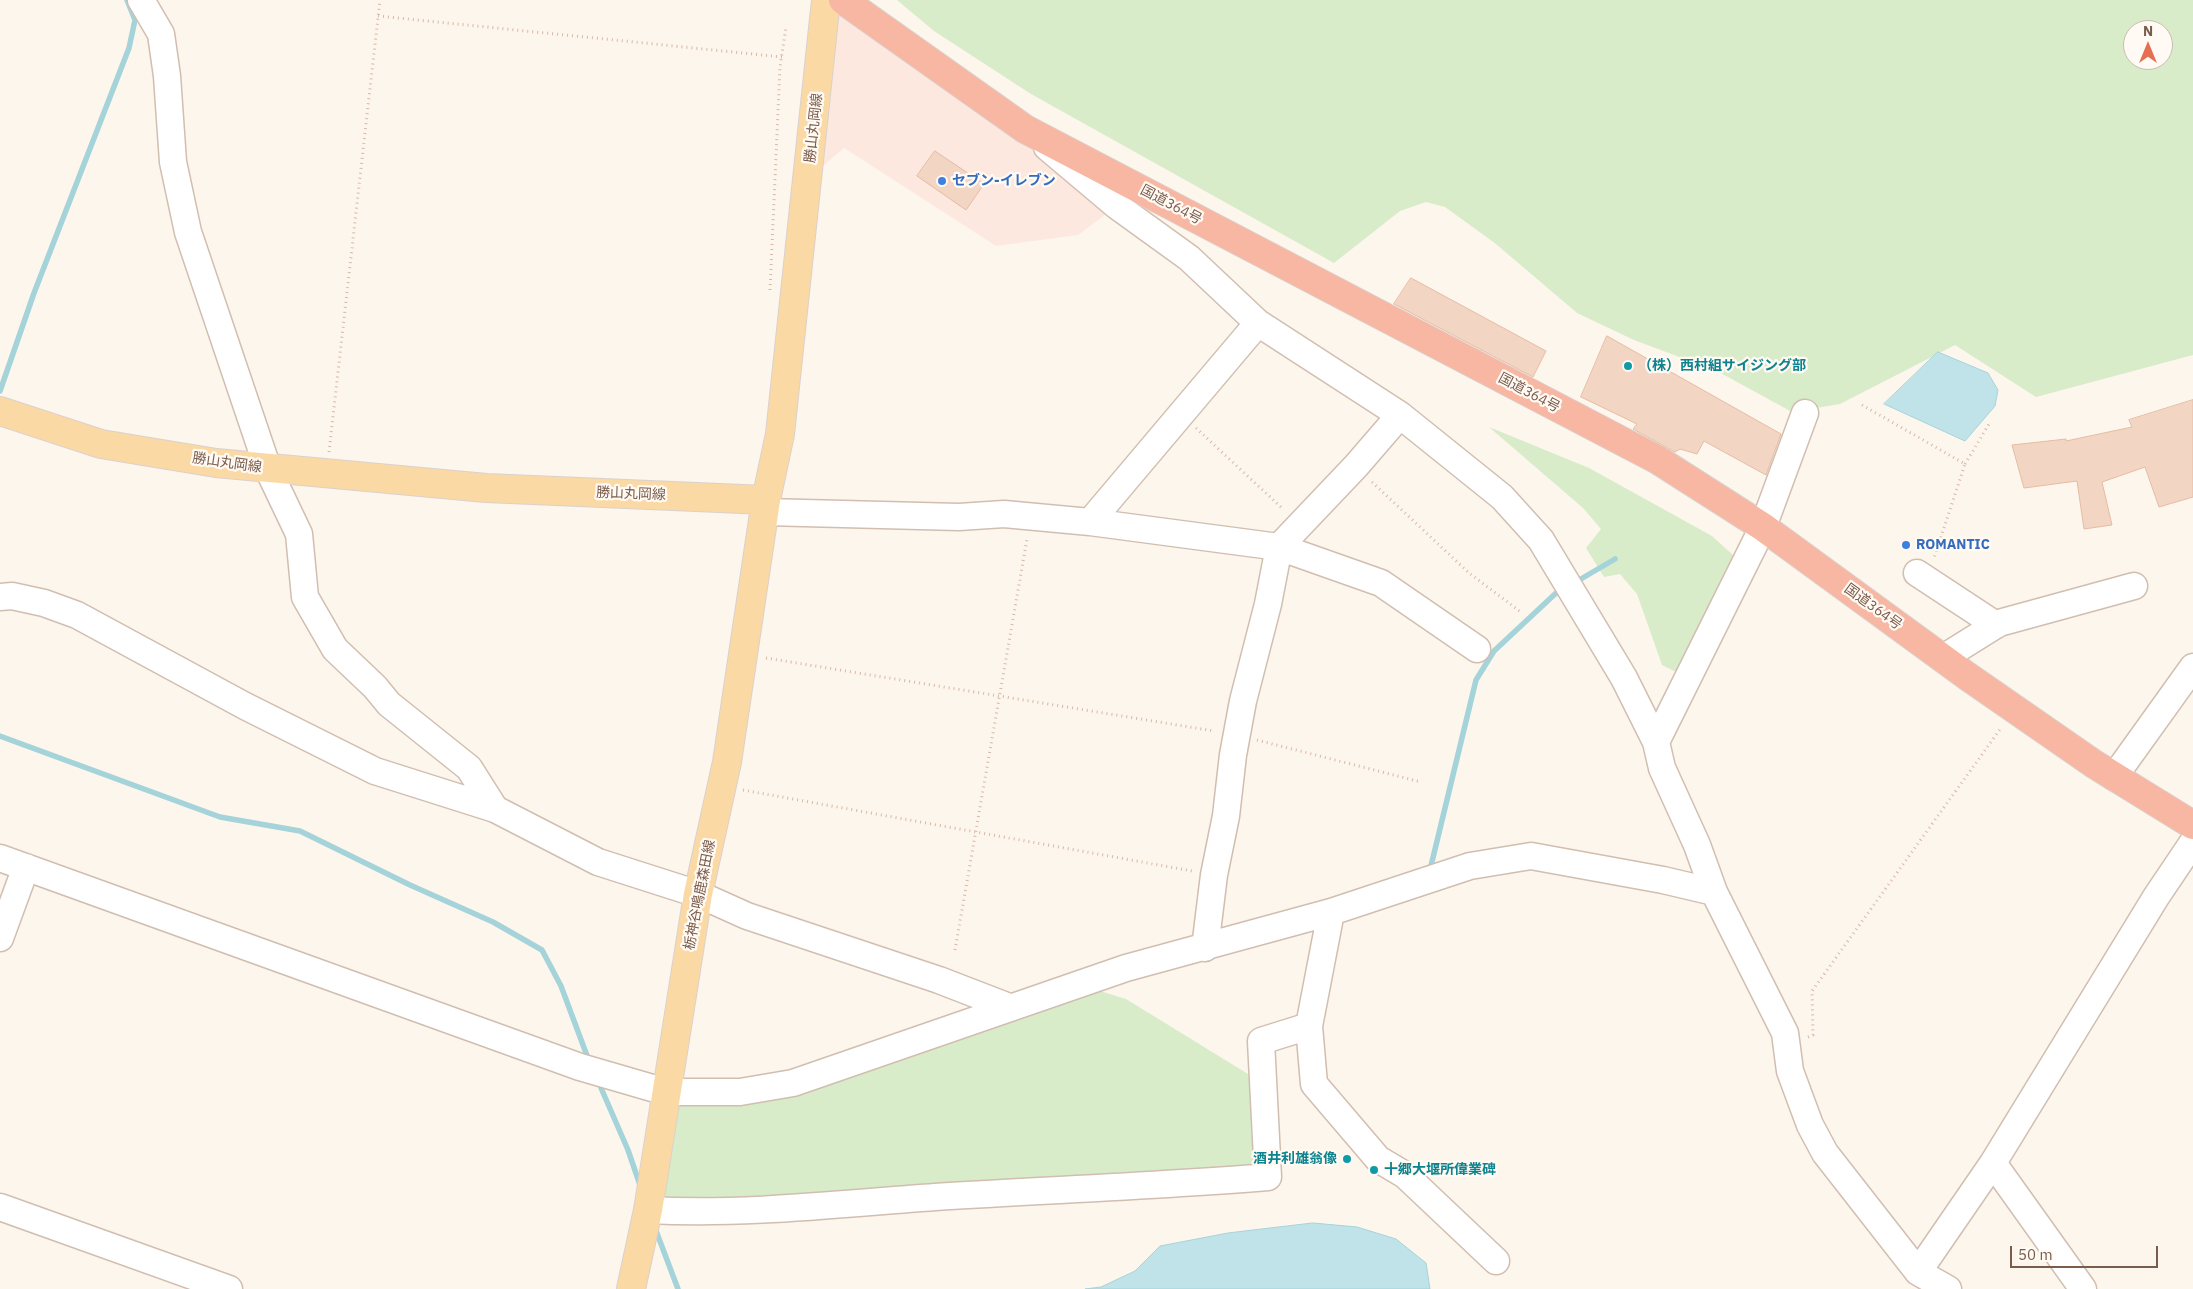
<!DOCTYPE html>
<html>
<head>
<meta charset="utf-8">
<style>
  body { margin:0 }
  #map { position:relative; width:2193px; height:1289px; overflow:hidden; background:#fdf6ec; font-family:"IBM Plex Sans",sans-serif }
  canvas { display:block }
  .north { position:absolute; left:2123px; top:20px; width:50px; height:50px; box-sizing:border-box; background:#fffaf3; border:1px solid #cabbb1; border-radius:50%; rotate:0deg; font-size:14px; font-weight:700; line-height:20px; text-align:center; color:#7a5c4d }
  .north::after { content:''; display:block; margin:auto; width:18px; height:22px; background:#e76f51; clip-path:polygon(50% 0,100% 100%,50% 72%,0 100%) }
  .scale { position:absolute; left:2010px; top:1246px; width:148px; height:22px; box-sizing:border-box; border:2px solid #7a5c4d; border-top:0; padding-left:6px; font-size:15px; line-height:18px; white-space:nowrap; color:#7a5c4d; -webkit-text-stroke:4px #fffaf3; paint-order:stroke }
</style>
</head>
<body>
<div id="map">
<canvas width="2193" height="1289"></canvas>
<div class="north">N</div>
<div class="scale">50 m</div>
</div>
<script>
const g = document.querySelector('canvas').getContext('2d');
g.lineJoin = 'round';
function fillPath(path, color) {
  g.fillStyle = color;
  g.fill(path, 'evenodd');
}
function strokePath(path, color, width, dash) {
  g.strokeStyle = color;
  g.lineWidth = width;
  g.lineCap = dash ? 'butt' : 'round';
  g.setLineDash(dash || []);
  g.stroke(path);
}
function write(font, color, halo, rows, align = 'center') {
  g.font = font + ' "IBM Plex Sans","Noto Sans JP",sans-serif';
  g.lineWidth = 4.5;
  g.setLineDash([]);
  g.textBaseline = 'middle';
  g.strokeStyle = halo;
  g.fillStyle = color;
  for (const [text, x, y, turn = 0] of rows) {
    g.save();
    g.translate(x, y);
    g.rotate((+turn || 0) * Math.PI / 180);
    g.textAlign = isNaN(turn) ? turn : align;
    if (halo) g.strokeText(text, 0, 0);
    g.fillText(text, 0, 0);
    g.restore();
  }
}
const commercial = new Path2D(`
  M827,0L1117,206L1078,235L996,246L844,148L817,171Z`);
const green = new Path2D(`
  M897,0H2193V355L2036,397L1955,345L1840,404L1792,412L1717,371L1634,340L1577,313L1496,244L1445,207L1426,202L1400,211L1334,263L1031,94L934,31ZM2133,30H2163V60H2133Z
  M1489,427L1589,468L1712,536L1744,565L1688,678L1662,665L1637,594L1620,574L1604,577L1586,548L1601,529L1583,508Z
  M1087,987L1126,999L1261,1082L1268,1177L648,1210L666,1092H740Z`);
const water = new Path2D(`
  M1938,352L1988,373L1998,390L1995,406L1965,441L1884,404Z
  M1313,1223L1357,1227L1396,1239L1426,1263L1430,1289H1085L1101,1287L1135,1271L1160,1246L1228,1233Z`);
const stream = new Path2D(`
  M0,391L34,293L129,48L135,20L127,0
  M1574,583L1615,559
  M0,736L220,817L300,831L410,885L493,922L542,950L561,986L589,1061
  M1430,870L1476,680L1494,651L1555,594L1564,589
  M598,1081L628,1150L641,1188
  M655,1228L678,1289`);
const building = new Path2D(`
  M935,151L984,184L966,210L917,176Z
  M1411,278L1546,351L1533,377L1394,304Z
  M1607,336L1781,434L1766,475L1704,441L1697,454L1680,449L1675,452L1633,429L1637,424L1581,397Z
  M2193,400V497L2159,507L2145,467L2102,482L2112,525L2084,529L2077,481L2024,488L2012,445L2066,439V441L2132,427L2129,420Z`);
const path = new Path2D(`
  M378,16L782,57
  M770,290L780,67L786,27
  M1862,405L1965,464L1934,558
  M1196,428L1283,509
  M329,452L380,0
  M1965,464L1989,424
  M1372,482L1469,573L1522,613
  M766,658L1214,731
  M1257,740L1421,782
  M743,790L1192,871
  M955,950L1027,539
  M1808,1037L1813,1035L1812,991L2001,728`);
const minor = new Path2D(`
  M141,0L161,34L167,76L173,162L188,232L268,469L299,534L305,597L335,649L375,687L389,704L469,768L495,809
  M1047,147L1117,206L1189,258L1258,323L1400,415L1502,497L1541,540L1624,678L1656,742L1662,768L1697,845L1714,892L1785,1033L1790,1071L1810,1125L1825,1153L1918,1272L1948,1289
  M765,512L959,517L1004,514L1090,522L1258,323
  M1090,522L1279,547L1381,583L1477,649
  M1917,573L1996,625
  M0,597L12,596L44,603L77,615L245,706L375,771L495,809L598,862L698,894L747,916L939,980L1009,1007
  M1943,658L1999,623L2134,586
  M1656,742L1763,527L1805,413
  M2114,777L2193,667
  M0,858L580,1067L666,1092H740L793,1083L1126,968L1331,912L1470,866L1531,856L1663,880L1714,892
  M0,938L26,867
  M1205,948L1214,875L1226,816L1233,755L1243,701L1268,604L1279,547L1356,466L1400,415
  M1309,1026L1314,1084L1378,1159L1405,1175L1496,1261
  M1993,1163L2083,1289
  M0,1207L229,1289
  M648,1210C744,1215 839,1204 935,1197C1046,1190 1157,1186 1268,1177L1261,1041L1309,1026L1331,912
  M1918,1272L1993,1163L2156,897L2193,842`);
const major = new Path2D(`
  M0,411L101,444L216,463L486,488L766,500L780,434L826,0
  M631,1289L648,1210L698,894L727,762L766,500`);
const highway = new Path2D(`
  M843,0L1025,129L1658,460L1763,527L1967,676L2094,764L2193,825`);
const markers = [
  [942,181,5,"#3f7fe0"],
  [1628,366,5,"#0f9aa8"],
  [1906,545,5,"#3f7fe0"],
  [1347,1159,5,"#0f9aa8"],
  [1374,1170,5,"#0f9aa8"]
];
const streetNames = [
  ["勝山丸岡線",814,128,-84],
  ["国道364号",1171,205,28],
  ["国道364号",1529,393,28],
  ["勝山丸岡線",227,463,8],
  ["勝山丸岡線",631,494,2],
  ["国道364号",1873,607,36],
  ["栃神谷鳴鹿森田線",700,895,-79]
];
const shopNames = [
  ["セブン-イレブン",952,181],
  ["ROMANTIC",1916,545]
];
const cultureNames = [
  ["（株）西村組サイジング部",1638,366],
  ["酒井利雄翁像",1337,1159,"right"],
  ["十郷大堰所偉業碑",1384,1170]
];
fillPath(commercial, '#fde8e0');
fillPath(green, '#d8ecc9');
fillPath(water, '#bfe3e8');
strokePath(water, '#a5d3da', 1);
strokePath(stream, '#a5d3da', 5.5);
fillPath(building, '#f3d5c3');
strokePath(building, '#e6bba3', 1);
strokePath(minor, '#d1beb0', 29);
strokePath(major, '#dad1cd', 30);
strokePath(highway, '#dad1cd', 30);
strokePath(path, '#d9b8a5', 3, [1, 4]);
strokePath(minor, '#fff', 26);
strokePath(major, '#fbd9a5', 28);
strokePath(highway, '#f7b7a3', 28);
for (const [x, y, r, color] of markers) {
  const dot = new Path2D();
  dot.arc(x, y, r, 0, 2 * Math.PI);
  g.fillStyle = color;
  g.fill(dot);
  strokePath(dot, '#fffaf3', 2);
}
write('14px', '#7a5c4d', '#fffaf3', streetNames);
write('bold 14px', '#366cbe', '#fffaf3', shopNames, 'left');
write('bold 14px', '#0d838f', '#fffaf3', cultureNames, 'left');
</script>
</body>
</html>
